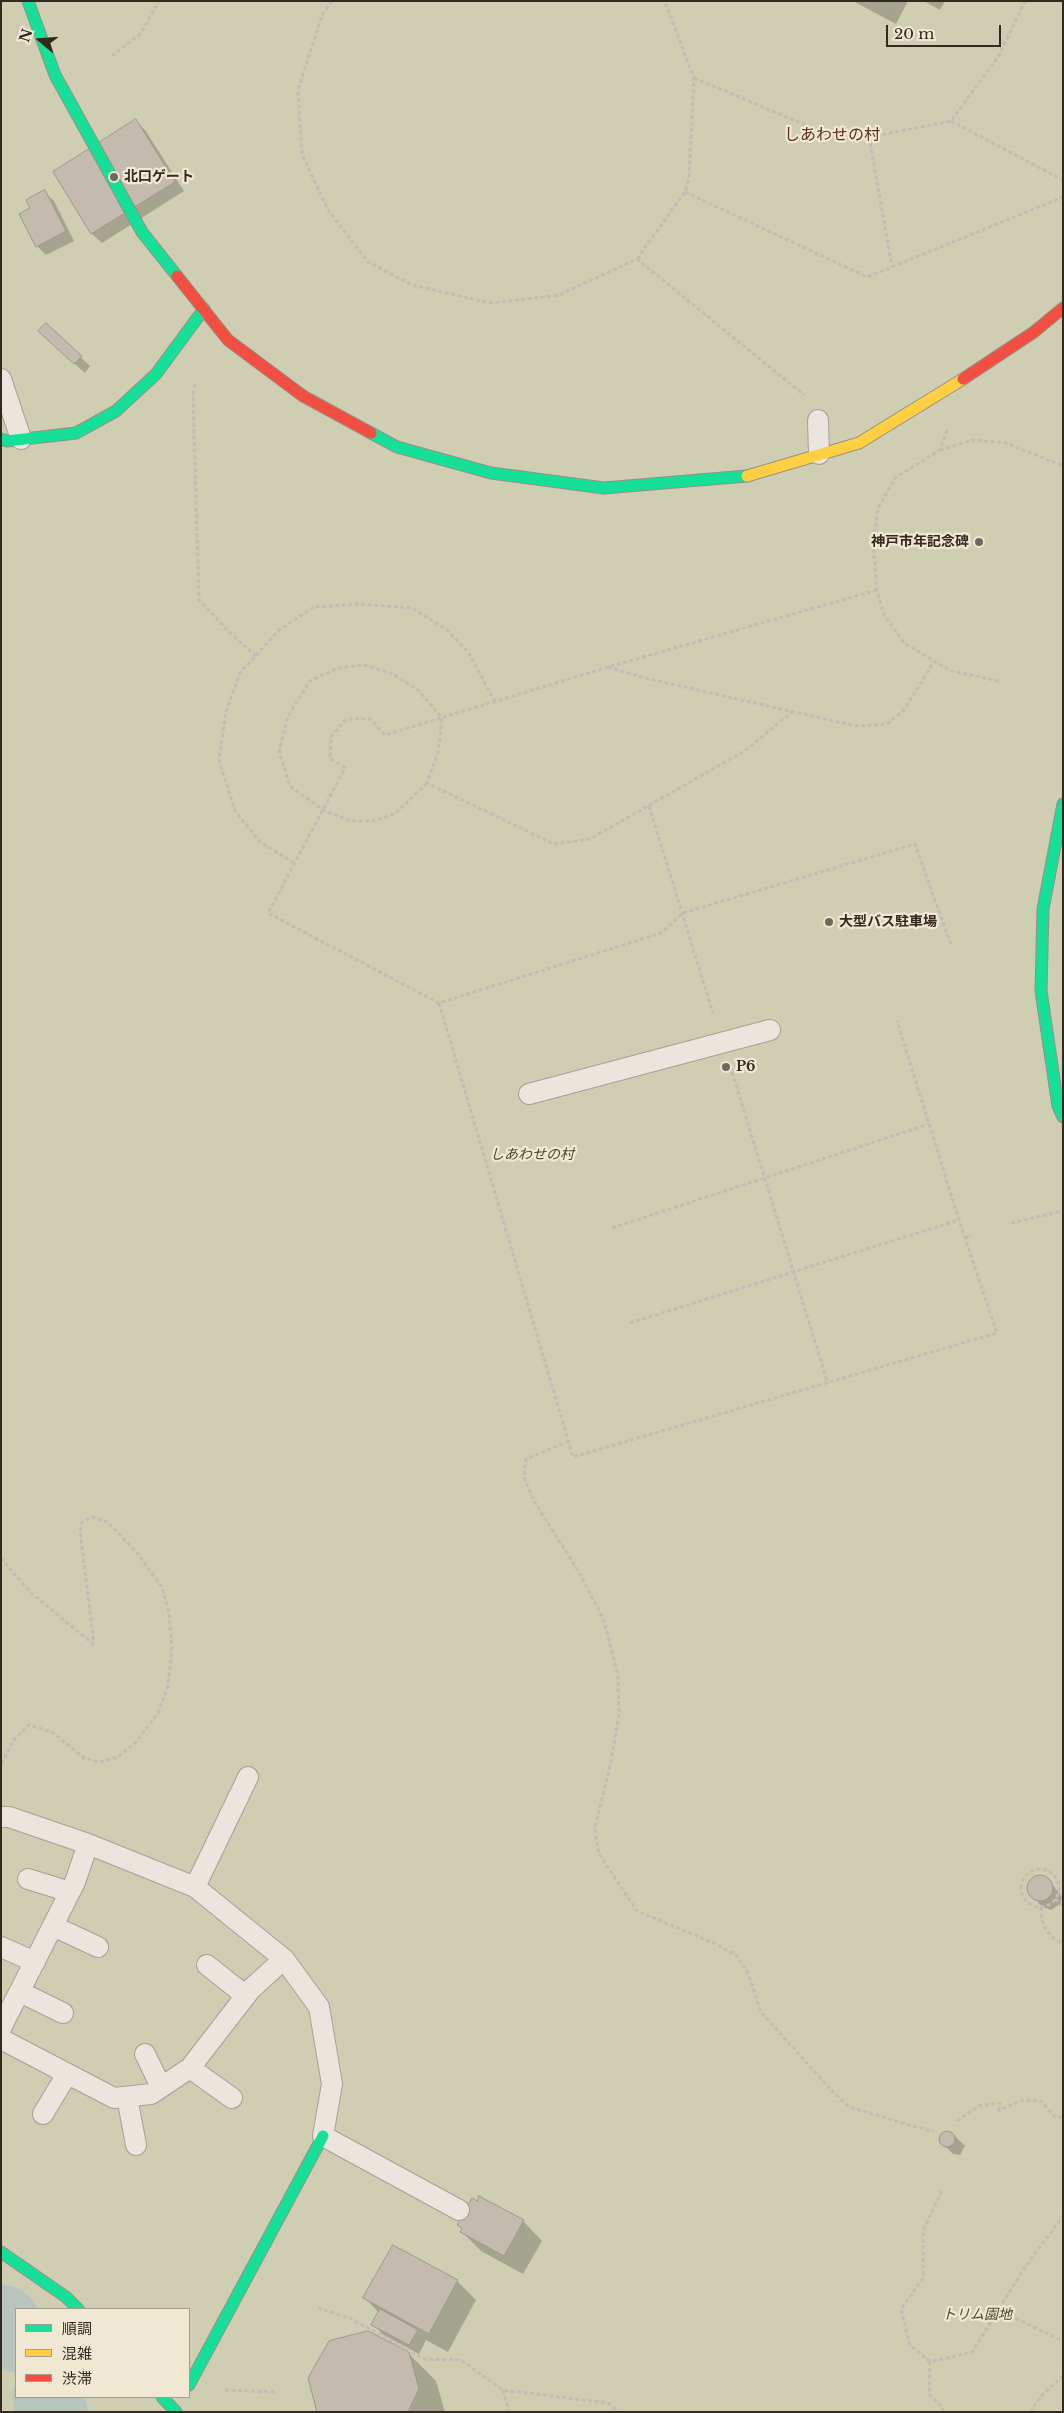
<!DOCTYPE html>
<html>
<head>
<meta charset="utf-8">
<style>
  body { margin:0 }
  #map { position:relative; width:1064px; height:2413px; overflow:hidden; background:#e1dacd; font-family:"Libre Baskerville","Noto Sans JP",serif }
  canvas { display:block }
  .frame { position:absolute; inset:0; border:2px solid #33291f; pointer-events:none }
  .legend { position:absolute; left:15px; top:2308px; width:175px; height:90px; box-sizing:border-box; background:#f1e8d4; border:1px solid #a59c8c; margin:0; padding:6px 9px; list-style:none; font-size:15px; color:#33291f }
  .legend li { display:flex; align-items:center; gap:10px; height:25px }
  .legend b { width:25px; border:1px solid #a59c8c }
  .north { position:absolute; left:15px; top:15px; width:50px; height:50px; -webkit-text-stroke:4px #f1e8d4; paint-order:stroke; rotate:288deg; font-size:14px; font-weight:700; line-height:20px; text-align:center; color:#33291f }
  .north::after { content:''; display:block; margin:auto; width:18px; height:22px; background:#33291f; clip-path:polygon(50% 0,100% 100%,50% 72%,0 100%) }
  .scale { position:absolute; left:886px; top:25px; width:115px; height:22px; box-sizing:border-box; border:2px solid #33291f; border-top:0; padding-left:6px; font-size:15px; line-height:18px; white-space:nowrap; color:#33291f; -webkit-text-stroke:4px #f1e8d4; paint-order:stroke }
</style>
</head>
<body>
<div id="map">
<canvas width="1064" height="2413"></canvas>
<div class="frame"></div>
<ul class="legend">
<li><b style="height:6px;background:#16e098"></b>順調</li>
<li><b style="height:6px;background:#ffcf43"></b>混雑</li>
<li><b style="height:6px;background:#f24e42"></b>渋滞</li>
</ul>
<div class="north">N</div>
<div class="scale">20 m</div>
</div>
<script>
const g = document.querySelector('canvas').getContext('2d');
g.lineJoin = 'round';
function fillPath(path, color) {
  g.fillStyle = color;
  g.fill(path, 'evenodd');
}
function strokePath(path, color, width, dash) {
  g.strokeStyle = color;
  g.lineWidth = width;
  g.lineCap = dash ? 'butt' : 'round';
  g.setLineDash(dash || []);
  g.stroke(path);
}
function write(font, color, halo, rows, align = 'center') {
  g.font = font + ' "Libre Baskerville","Noto Sans JP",serif';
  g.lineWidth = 4.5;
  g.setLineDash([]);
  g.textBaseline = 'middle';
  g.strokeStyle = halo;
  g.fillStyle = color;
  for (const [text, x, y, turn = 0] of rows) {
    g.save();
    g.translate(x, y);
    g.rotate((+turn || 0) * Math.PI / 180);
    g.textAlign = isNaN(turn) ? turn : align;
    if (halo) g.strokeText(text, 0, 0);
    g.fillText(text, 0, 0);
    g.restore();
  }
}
const green = new Path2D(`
  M1,1H1063V2412H1ZM16,2309H189V2397H16Z`);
const shadow = new Path2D(`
  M853,1H908L896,24Z
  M924,1H945L940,10Z
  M136,121L145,130L184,191L102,243L92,234L54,172Z
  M44,192L54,201L74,241L46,255L37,246L32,208Z
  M46,325L90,366L85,373L49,340Z
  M1040,1876L1048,1879L1062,1897L1060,1904L1051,1910L1041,1906L1028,1889L1029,1882L1034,1877Z
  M945,2132L952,2133L965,2146L960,2155L953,2154L940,2141V2136Z
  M523,2221L542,2241L523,2274L481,2251L462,2232L463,2229L459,2225Z
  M457,2281L476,2300L448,2352L426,2340L419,2354L382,2334L373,2324L379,2313L365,2298Z
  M408,2353L436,2381L445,2412H318Z`);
const river = new Path2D(`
  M1,2319L5,2321L16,2338
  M47,2397L53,2412`);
const building = new Path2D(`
  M136,119L175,182L91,234L53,172Z
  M45,190L66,231L36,247L19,214L30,208L26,200Z
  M46,323L82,356L74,364L38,331Z
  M1027 1888a13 13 0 1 1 26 0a13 13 0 1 1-26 0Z
  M939 2139a8 8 0 1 1 16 0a8 8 0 1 1-16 0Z
  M479,2196L524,2220L504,2256L460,2232L462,2228L457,2225L472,2198L477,2201Z
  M393,2245L458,2280L429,2334L363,2298Z
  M380,2309L418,2330L409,2345L371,2325Z
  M368,2331L409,2352L419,2389L408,2412H317L308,2378L329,2341Z`);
const path = new Path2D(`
  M332,1L322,15L298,90L302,154L328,210L368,262L412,285L490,303L559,295L637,259L804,395
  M112,56L141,33L159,1
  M694,78L841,140L869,137L951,121L998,57L1025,1
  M951,121L1063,180
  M869,137L892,267
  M685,192L867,277L1063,197
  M637,259L685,192L689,178L694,78L667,7L663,1
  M195,384L193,397L199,600L230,633L256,656
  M947,430L940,450L896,477L878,508L873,543L877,590L883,613L904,643L951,671L999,681
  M940,450L973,440L1006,443L1063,466
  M877,590L608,667L385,735L370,719H346L331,737L330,758L345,768L268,913L439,1003L661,933L683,913L915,844L951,945
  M608,667L645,678L856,726L887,724L904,710L934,662
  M427,783L396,813L375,821H351L323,810L290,786L279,751L288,716L310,681L338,668L364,665L393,674L418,690L442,718L438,753L427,783L554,844L590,839L746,750L793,711
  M649,806L713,1013
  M294,863L260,842L235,811L219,760L226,711L240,673L279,630L314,607L358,604L412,608L447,630L469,653L495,702
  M439,1003L573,1457L997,1333L959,1220L897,1021
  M732,1072L828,1384
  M1011,1223L1063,1211
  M612,1228L929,1124
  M965,1238L972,1235
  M630,1323L959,1220
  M569,1441L526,1459L524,1477L534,1501L580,1574L603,1618L618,1675L619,1714L611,1762L595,1828L599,1854L637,1911L714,1943L736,1955L748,1973L761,2012L830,2089L849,2107L933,2132
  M1,1558L29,1591L93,1644V1635L80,1531L82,1522L92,1517L108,1522L137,1553L162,1587L169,1613L172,1649L168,1686L158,1713L136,1742L118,1757L100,1762L84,1758L52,1732L29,1725L13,1741L1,1766
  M1021 1888a19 19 0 1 1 38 0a19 19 0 1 1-38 0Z
  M1055,1899L1063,1905
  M1041,1907C1042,1928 1046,1933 1063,1945
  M1060,1943L1063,1939
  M957,2121L979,2106L1000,2103L999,2110L1023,2100L1041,2101L1056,2118L1063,2117
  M318,2308L350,2318L424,2359L461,2360L503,2390L608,2403L619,2412
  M998,2310L1063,2341
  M930,2362L910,2345L901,2309L923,2278V2231L942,2190
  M225,2390L277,2392
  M503,2390L509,2412
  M943,2412L942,2407L929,2394L930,2362L972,2352L1025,2267L1063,2216
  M1030,2412L1041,2396L1063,2376`);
const lane = new Path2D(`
  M1,379L21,439
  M818,420L819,454
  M529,1094L770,1030
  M1,1817H9L88,1844L195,1887L284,1959L319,2007L332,2084L323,2136L459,2210
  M28,1879L70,1892
  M195,1887L248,1777
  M53,1926L98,1947
  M1,1947L35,1962
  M207,1965L246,1996
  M20,1992L63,2013
  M1,2028L75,1882L88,1844
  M1,2039L114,2098L151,2094L190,2068L251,1989L284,1959
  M145,2054L161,2087
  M190,2068L232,2098
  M127,2097L136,2145
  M43,2114L67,2074`);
const fast = new Path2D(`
  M28,1L55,75L142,232L177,276
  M371,433L397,447L491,473L604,488L747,476
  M1,439L7,441L76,433L116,411L156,374L204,309
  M1063,804L1043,909L1041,991L1058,1106L1063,1117
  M1,2252L66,2297L78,2309
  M189,2385L323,2136
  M162,2397L176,2412`);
const slow = new Path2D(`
  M747,476L859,443L963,379`);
const jam = new Path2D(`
  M177,276L228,340L303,396L371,433
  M963,379L1034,332L1063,308`);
const markers = [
  [114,177,5,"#70675c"],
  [979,542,5,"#70675c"],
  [829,922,5,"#70675c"],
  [726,1067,5,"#70675c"]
];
const poiNames = [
  ["北口ゲート",124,177],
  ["神戸市年記念碑",969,542,"right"],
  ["大型バス駐車場",839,922],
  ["P6",736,1067]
];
const parkNames = [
  ["しあわせの村",532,1155],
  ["トリム園地",977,2315]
];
const quarterNames = [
  ["しあわせの村",832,135]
];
fillPath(green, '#cfceb2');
fillPath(shadow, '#0003');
strokePath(river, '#b8c5bd', 69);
fillPath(building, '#c4baae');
strokePath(building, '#a1978d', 1);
strokePath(lane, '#a69f96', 22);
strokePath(fast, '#968f86', 13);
strokePath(slow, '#968f86', 13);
strokePath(jam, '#968f86', 13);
strokePath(path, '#c2bcb4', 3, [4, 2.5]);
strokePath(lane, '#eae5dd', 20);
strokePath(fast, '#16e098', 11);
strokePath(slow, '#ffcf43', 11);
strokePath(jam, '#f24e42', 11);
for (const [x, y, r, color] of markers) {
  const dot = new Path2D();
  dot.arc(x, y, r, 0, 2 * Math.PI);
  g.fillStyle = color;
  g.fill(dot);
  strokePath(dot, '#f1e8d4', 2);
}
write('bold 14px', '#33291f', '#f1e8d4', poiNames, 'left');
write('italic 14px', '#454d29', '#f1e8d4', parkNames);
write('16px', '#5b2e24', '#f1e8d4', quarterNames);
</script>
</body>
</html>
